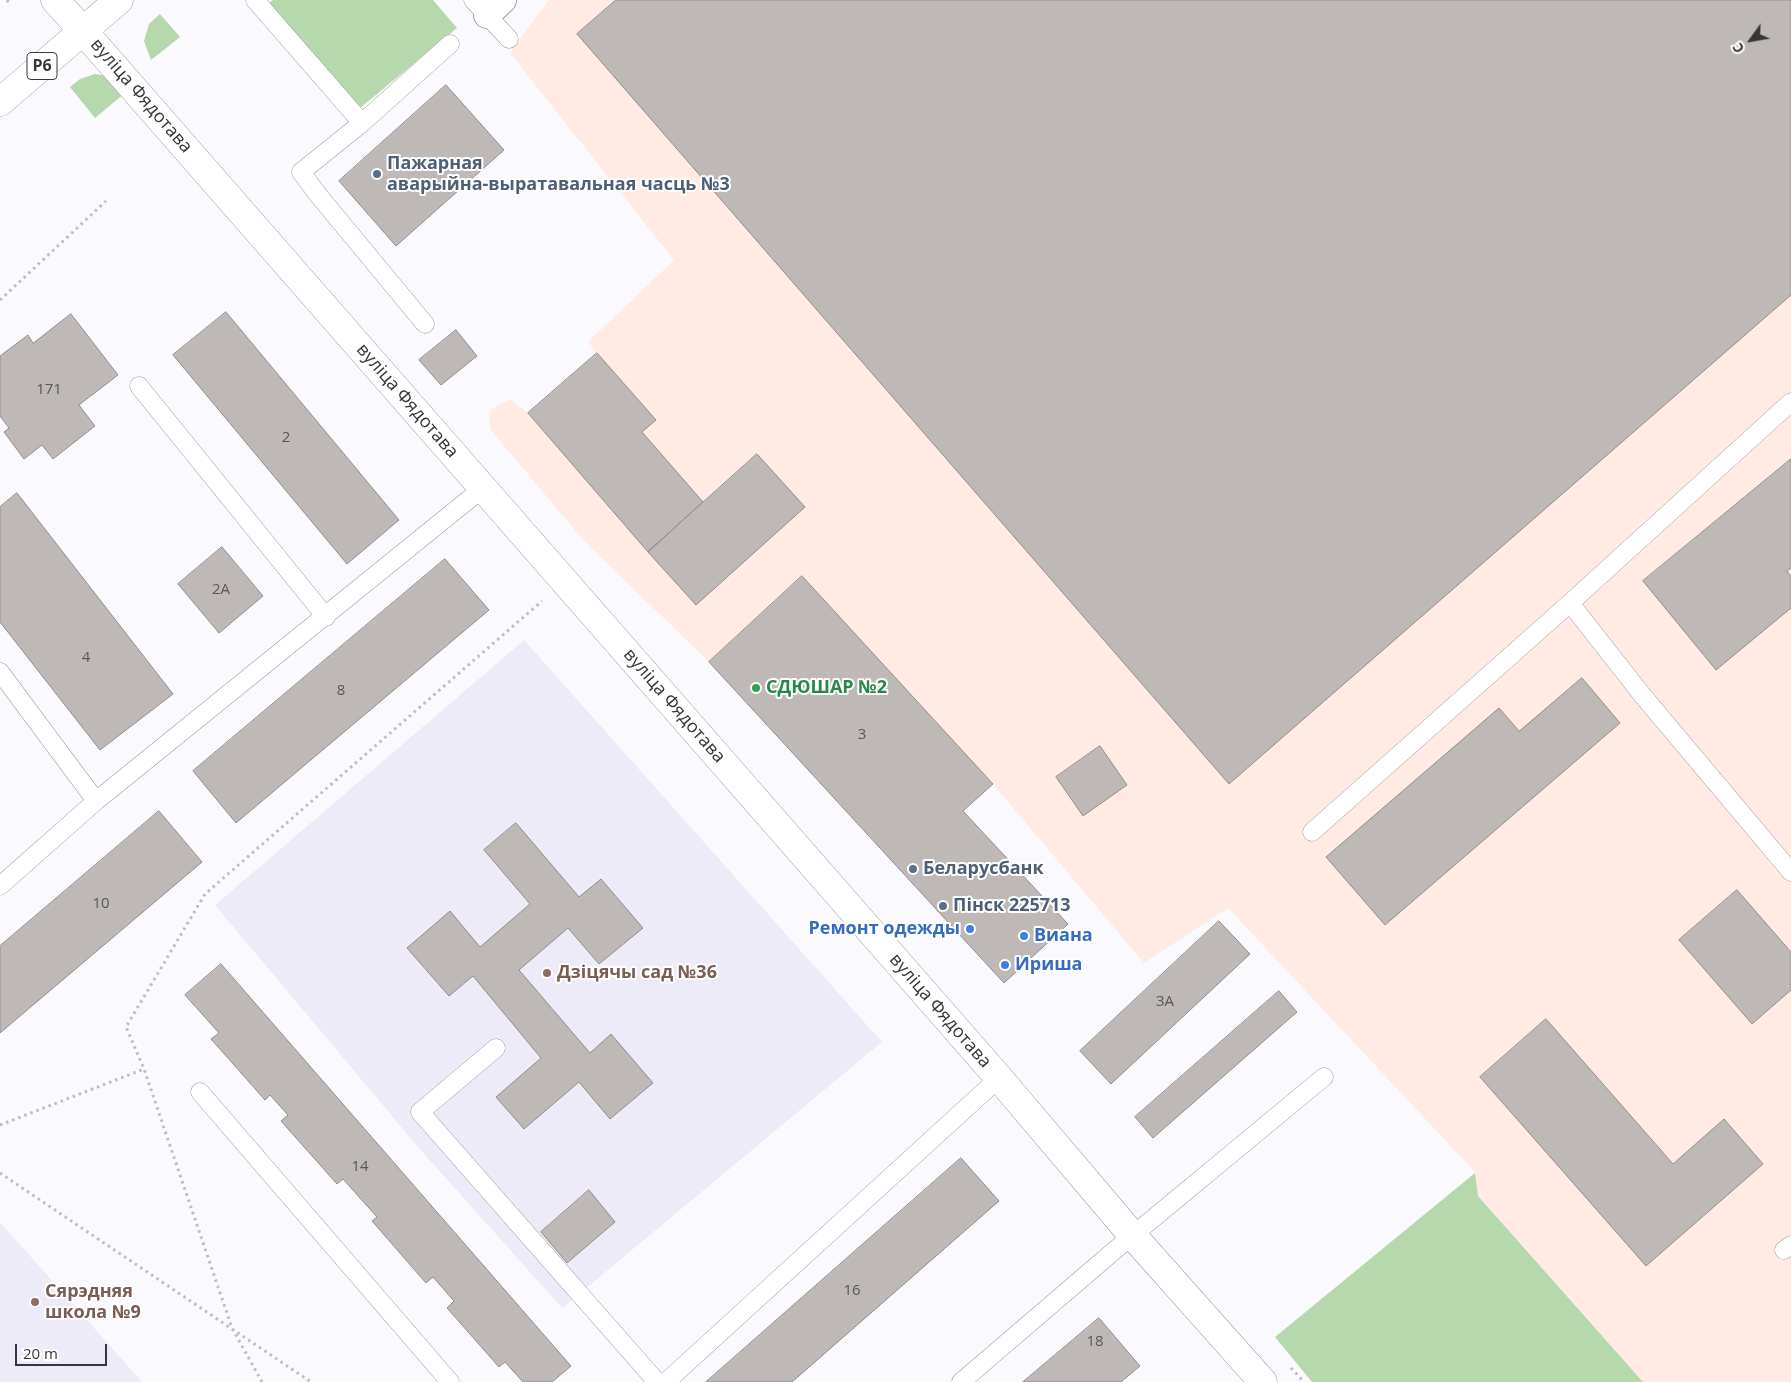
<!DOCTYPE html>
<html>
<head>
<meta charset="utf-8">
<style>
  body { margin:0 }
  #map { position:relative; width:1791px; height:1382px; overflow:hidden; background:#faf9fe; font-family:"Open Sans",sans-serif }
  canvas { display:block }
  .north { position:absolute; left:1726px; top:15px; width:50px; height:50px; -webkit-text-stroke:4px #fff; paint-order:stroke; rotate:238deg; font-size:14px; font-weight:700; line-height:20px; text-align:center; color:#373739 }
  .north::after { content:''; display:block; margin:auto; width:18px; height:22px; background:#373739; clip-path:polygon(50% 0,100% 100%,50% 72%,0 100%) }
  .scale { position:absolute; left:15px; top:1344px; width:92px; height:22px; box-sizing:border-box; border:2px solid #373739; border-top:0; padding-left:6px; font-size:15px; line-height:18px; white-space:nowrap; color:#373739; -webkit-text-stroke:4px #fff; paint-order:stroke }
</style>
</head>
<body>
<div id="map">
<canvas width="1791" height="1382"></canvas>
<div class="north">С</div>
<div class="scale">20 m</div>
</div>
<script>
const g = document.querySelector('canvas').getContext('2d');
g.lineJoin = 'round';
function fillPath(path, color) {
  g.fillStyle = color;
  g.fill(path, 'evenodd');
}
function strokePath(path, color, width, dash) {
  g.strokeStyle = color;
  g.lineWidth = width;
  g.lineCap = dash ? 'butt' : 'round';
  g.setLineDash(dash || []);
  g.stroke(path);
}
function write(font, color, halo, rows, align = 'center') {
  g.font = font + ' "Open Sans",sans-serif';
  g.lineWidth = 4;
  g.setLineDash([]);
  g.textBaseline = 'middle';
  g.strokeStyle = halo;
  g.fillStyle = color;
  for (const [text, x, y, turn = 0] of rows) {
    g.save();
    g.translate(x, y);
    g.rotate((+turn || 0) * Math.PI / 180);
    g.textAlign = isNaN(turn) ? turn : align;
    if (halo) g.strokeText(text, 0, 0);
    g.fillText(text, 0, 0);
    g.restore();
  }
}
const industrial = new Path2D(`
  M549,0H1791V1382H1643L1478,1196L1475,1172L1228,908L1144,963L993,784L802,576L709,662L585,542L490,429L489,419L490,410L510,399L528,413L597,353L588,342L674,260L510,53Z`);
const built = new Path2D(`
  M524,640L882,1042L562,1308L418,1147L215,905Z
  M0,1222L142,1382H0Z`);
const green = new Path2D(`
  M273,0H433L457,28L360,108L268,4Z
  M160,14L180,37L151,60L144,41L149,24Z
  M95,74L108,76L125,93L95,118L70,87L80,79Z
  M1475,1173L1478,1196L1643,1382H1312L1275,1337Z`);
const building = new Path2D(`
  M616,0H1791V295L1229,784L577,34Z
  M446,85L504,150L396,246L339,181Z
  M226,312L399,520L347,564L173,355Z
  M71,314L118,375L79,405L95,426L53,459L42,445L24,459L4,432L9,428L0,416V356L28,335L33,343Z
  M456,330L477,356L441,385L419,360Z
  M597,353L656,420L642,432L703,502L648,552L528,413Z
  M757,454L805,507L696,605L648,552Z
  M1791,459V568L1787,571L1791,576V608L1716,670L1643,581Z
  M17,493L173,694L100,750L0,622V507Z
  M222,547L263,596L219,633L178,584Z
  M445,559L489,610L236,823L193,771Z
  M802,576L993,784L963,811L1068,924L1004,983L709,662Z
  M1582,678L1620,723L1385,925L1326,857L1499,708L1519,731Z
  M1100,746L1127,785L1083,816L1056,777Z
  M159,811L202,862L0,1033V946Z
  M516,823L579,897L601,879L643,928L599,964L568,928L519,970L590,1053L611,1034L653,1083L610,1119L579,1082L524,1129L496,1097L541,1058L473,976L449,996L407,948L450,911L480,947L530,904L484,850Z
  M1737,890L1791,952V990L1752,1024L1679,940Z
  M1219,921L1250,954L1111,1084L1080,1051Z
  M221,964L571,1366L552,1382H523L505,1362L499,1367L447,1308L454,1301L433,1277L426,1283L372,1221L377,1217L343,1179L337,1184L281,1121L288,1115L270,1095L265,1100L211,1039L219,1033L185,995Z
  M1279,991L1297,1012L1153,1138L1135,1117Z
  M1546,1019L1673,1164L1724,1119L1763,1164L1646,1266L1480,1077Z
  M961,1158L999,1201L792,1382H706Z
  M589,1190L615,1222L567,1263L541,1232Z
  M1099,1318L1140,1366L1121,1382H1023Z`);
const path = new Path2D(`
  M7,0L11,5
  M0,300L106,201
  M0,1125L144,1069
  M0,1173L311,1382
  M1291,1368L1304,1382
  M262,1382L232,1328L144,1069L126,1027L205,894L542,601`);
const service = new Path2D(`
  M255,0L362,123
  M473,0L509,39
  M425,324L319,196L301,172L362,123L450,44
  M139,386L326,617
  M1570,603L1643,696L1791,872
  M0,672L96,801L483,488
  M1312,832L1570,603L1791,402
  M0,886L96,801
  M496,1048L420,1112L657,1382
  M200,1092L450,1382
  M1784,1250L1791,1245
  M666,1382L999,1078
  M961,1382L1115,1250L1324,1077`);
const pedestrian = new Path2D(`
  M487,15L503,0`);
const minor = new Path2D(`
  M84,32L999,1078L1133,1236L1263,1382`);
const tertiary = new Path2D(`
  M55,0L84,32`);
const primary = new Path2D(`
  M0,102L119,0`);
const markers = [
  [377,174,5,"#5c6f8a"],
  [756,688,5,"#2e9e5b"],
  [913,869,5,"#5c6f8a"],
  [943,906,5,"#5c6f8a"],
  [970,929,5,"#3f7fe0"],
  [1024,936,5,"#3f7fe0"],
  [1005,965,5,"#3f7fe0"],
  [547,973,5,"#8d6e63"],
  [35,1302,5,"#8d6e63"]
];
const numberNames = [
  ["171",49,390],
  ["2",286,438],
  ["2А",221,590],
  ["4",86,658],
  ["8",341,691],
  ["3",862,735],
  ["10",101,904],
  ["3А",1165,1002],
  ["14",360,1167],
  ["16",852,1291],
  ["18",1095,1342]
];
const shields = [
  [42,66,30]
];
const shieldNames = [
  ["Р6",42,66]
];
const streetNames = [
  ["вуліца Фядотава",141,96,49],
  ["вуліца Фядотава",407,401,49],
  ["вуліца Фядотава",674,706,49],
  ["вуліца Фядотава",940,1011,49]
];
const serviceNames = [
  ["Пажарная",387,164],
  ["аварыйна-выратавальная часць №3",387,185],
  ["Беларусбанк",923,869],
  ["Пінск 225713",953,906]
];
const leisureNames = [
  ["СДЮШАР №2",766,688]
];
const shopNames = [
  ["Ремонт одежды",960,929,"right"],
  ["Виана",1034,936],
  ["Ириша",1015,965]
];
const educationNames = [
  ["Дзіцячы сад №36",557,973],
  ["Сярэдняя",45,1292],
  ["школа №9",45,1313]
];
fillPath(industrial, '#ffebe3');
fillPath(built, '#edebf8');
fillPath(green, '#b5d8ad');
fillPath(building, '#beb8b7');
strokePath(building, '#938e8c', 1);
strokePath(service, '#9d9da1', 19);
strokePath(pedestrian, '#9d9da1', 28);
strokePath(minor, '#9d9da1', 29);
strokePath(tertiary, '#9d9da1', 29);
strokePath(primary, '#9d9da1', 29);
strokePath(path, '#bdbdc1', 3, [2.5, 4]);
strokePath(service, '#fff', 18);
strokePath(pedestrian, '#fff', 26);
strokePath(minor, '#fff', 28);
strokePath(tertiary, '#fff', 28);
strokePath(primary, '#fff', 28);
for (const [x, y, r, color] of markers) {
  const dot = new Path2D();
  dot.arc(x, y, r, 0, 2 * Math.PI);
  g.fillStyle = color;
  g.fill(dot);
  strokePath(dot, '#fff', 2);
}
write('15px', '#595758', null, numberNames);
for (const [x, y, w] of shields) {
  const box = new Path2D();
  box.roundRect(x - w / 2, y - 13.5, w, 27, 4);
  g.fillStyle = '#fff';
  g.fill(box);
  strokePath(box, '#373739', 1);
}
write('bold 16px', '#373739', null, shieldNames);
write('18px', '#373739', '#fff', streetNames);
write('bold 18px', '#4e5e75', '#fff', serviceNames, 'left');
write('bold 18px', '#27864d', '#fff', leisureNames, 'left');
write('bold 18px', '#366cbe', '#fff', shopNames, 'left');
write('bold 18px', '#785e54', '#fff', educationNames, 'left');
</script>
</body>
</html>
